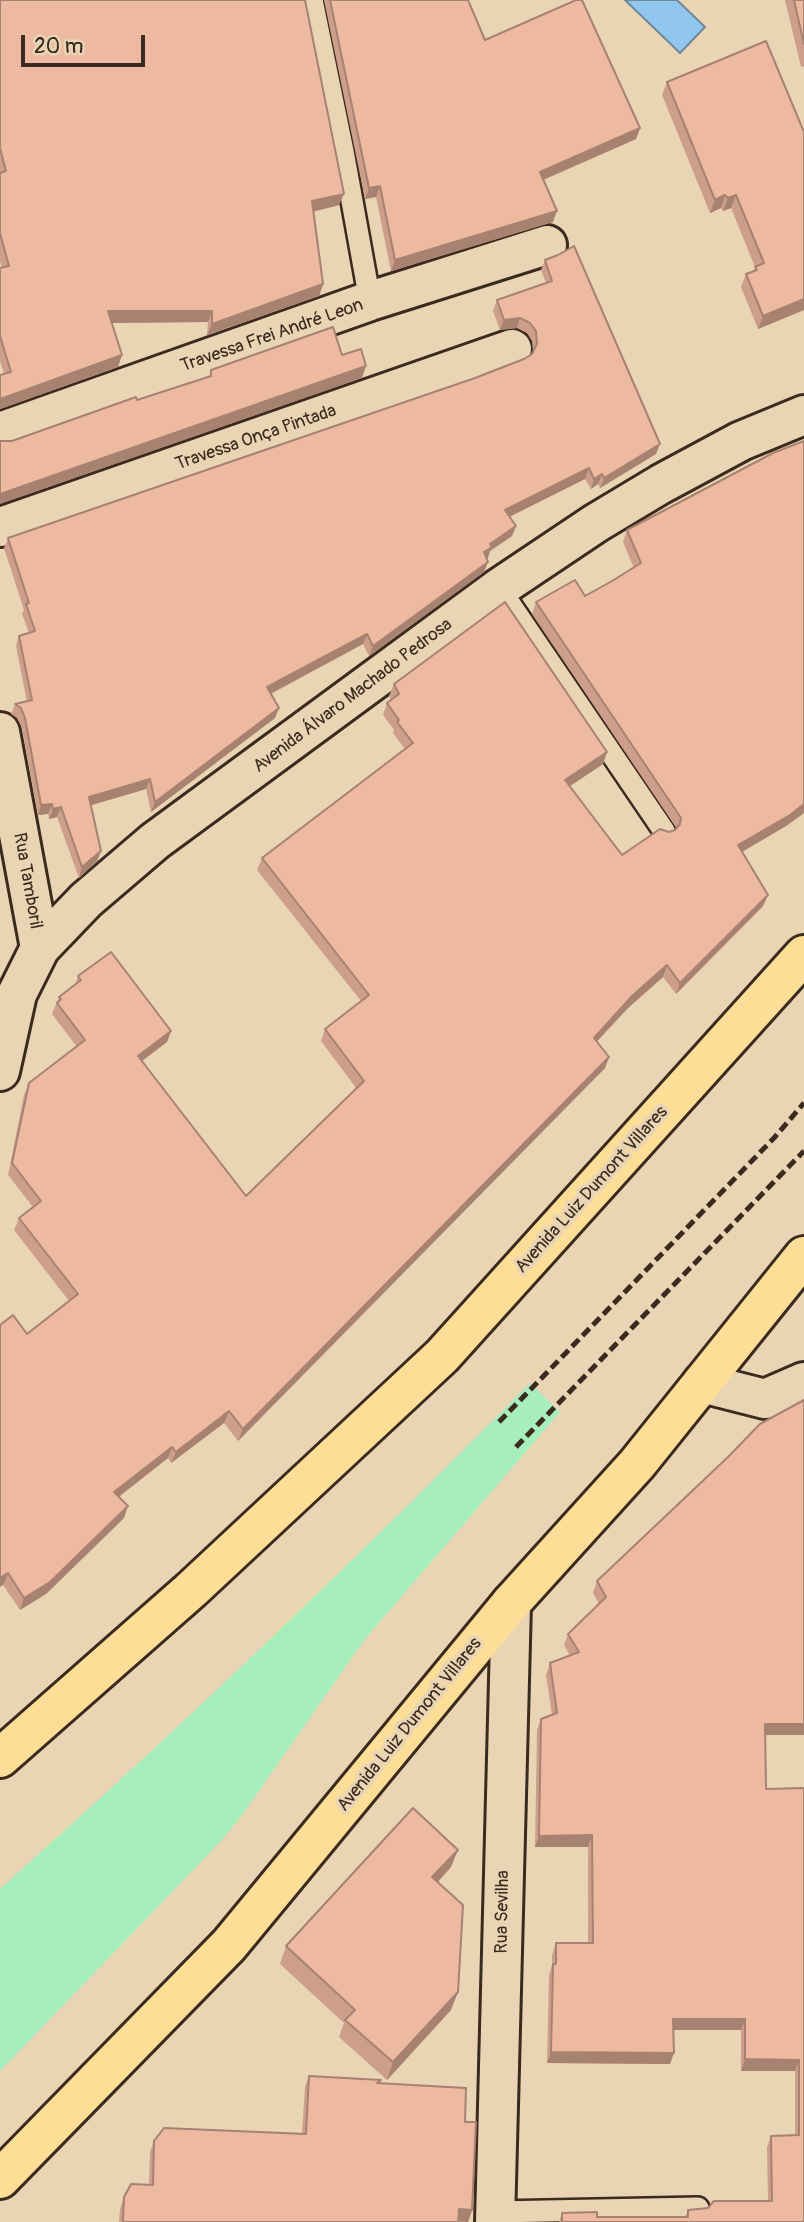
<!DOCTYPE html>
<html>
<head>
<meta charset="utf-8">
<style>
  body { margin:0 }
  #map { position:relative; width:804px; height:2222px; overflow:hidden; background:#e9d5b3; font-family:Pangolin,sans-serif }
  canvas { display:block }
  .scale { position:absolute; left:21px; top:35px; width:124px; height:32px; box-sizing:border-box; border:4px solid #3b2a1e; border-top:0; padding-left:9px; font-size:21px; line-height:24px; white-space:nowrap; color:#3b2a1e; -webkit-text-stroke:5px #e9d5b3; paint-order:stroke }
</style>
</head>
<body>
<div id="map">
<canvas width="804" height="2222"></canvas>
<div class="scale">20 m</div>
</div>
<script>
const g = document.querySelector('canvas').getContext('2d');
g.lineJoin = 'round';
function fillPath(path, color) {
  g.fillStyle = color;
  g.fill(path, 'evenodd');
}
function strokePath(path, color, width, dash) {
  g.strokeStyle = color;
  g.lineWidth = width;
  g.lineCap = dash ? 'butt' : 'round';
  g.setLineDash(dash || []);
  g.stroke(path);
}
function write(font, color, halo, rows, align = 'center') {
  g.font = font + ' Pangolin,sans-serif';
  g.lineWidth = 7;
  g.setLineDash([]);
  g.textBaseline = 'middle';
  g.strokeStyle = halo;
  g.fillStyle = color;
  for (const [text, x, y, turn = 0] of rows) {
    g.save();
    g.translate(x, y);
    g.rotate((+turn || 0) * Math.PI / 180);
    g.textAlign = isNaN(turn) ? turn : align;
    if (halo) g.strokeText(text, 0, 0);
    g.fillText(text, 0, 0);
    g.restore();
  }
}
const green = new Path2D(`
  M530,1383L560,1412L365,1639L242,1815L221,1841L0,2071V1889C182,1726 359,1557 530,1383Z`);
const water = new Path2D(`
  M625,0H677L705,27L680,53Z`);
const service = new Path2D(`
  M312,0L343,151L370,301
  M499,588L664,831
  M495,2212L698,2208`);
const minor = new Path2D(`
  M0,432L370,301L547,245
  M0,527L512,349
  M0,732L40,948
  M0,1071L17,994L40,948L86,900L155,841L499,588L596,523L661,484L741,441L804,415
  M702,1383L765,1399L804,1382
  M495,2222L511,1603`);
const primary = new Path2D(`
  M0,1758L191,1590L442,1356L804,955
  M0,2179L229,1945L511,1603L637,1464L804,1256`);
const rail = new Path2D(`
  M499,1422L774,1138L804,1103
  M516,1447L804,1151`);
const wall = new Path2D(`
  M0,0L339,205L313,212L323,284L319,296L207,335L208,322L112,323L118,367L0,409V375L4,374L0,361V268H2L0,261Z
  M324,0H468L485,40L640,128L636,139L543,180L553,222L391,271L376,197L365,199Z
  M785,0H804V66L801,67Z
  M766,41L804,310L758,329L741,287L746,274L754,271L755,267L731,208L723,211L721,208L710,213L662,95L667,82Z
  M545,260L656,454L600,488L598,484L591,489L585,479L509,517L512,536L490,551L487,558L484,572L369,656L363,644L271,694L279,708L275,718L151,812L146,789L91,805L101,851L97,861L79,878L57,817L49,819L48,814L38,815L22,728L17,718L11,714L15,704L27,702L16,646L19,636L29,633L22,614L24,610L4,548L8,538L475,378L524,359L532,354L533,351L532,341L527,333L517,328L500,330L493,311L497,300L546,283L541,270Z
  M804,441V813L786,826L742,852L768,895L763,906L676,994L663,977L628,1008L597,1041L609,1057L605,1068L238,1441L224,1423L171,1463L168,1458L119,1497L124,1518L46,1594L20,1610L3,1585L27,1334L69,1301L14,1230L19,1218L33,1207L8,1175L24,1095L29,1083L77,1047L52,1014L59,997L75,985L78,976L171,1031L167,1042L142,1061L246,1196L356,1088L321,1041L325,1029L361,1001L257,870L262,858L405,749L393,733L394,730L383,715L387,703L391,700L389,696L394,684L607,752L603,764L570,786L622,855L669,832L675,830L677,829L532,614L536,602L585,596L634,568L623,542L627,530Z
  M804,1400V1735H766V1789L804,1788V2222H559L562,2213L597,2217H685L688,2210L768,2201L767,2147L771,2136L795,2135V2071H741V2030H674L670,2064L547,2063L549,1975L552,1965V1955L556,1943H588V1847H535L537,1730L541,1719L552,1715L546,1675L550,1663L570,1656L564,1645L568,1634L599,1604L593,1593L597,1581Z
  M451,1867L438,1882L451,2010L387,2080L339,2037L344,2023L280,1964L286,1946Z
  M309,2076L381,2080L380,2084L465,2122L472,2210L468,2222H119L120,2209L124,2197L149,2185L150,2152L154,2141L302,2134L305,2087Z`);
const shadedWall = new Path2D(`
  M640,128L636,139L536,183L540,172Z
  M380,186L376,197L365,199L369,188Z
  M344,194L339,205L307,213L312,201Z
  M725,195L721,208L710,213L715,200Z
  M736,195L731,208L723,211L728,198Z
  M557,211L553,222L391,271L395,260Z
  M323,284L319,296L207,335L212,324Z
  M804,299V310L758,329L763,316Z
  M108,311H212L208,322L103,323Z
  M520,318L517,328L500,330L504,320Z
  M122,355L118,367L0,409V399Z
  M366,366L362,378L0,504V494Z
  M660,444L656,454L600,488L604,478Z
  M589,468L585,479L501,521L505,510Z
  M602,474L598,484L591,489L594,479Z
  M516,526L512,536L490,551L488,558L480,562L484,552L490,544Z
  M488,562L484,572L369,656L373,646Z
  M367,634L363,644L264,697L267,687Z
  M279,708L275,718L151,812L155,802Z
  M607,752L603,764L561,792L565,780Z
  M150,779L146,789L85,807L89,797Z
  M52,804L48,814L38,815L41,805Z
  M804,804V813L786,826L733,857L738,845Z
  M61,807L57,817L49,819L53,809Z
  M101,851L97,861L79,878L82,867Z
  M768,895L763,906L676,994L680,983Z
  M667,965L663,977L628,1008L590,1049L594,1038L632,996Z
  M171,1031L167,1042L134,1067L138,1056Z
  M609,1057L605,1068L238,1441L243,1429Z
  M229,1411L224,1423L171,1463L176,1452Z
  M172,1447L168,1458L109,1504L114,1492Z
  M128,1506L124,1518L46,1594L20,1610L24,1598Z
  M8,1573L3,1585L0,1587V1578Z
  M765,1724H804V1735H761Z
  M592,1835L588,1847H535L539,1836Z
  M458,1850L451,1867L426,1895L432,1877Z
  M458,1992L451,2010L387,2080L393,2062Z
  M673,2019H745L741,2030H669Z
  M551,2052L674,2053L670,2064L547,2063Z
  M745,2059L799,2060L795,2071H741Z
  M459,2209L472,2210L468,2222L455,2221Z`);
const building = new Path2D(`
  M0,0H305L344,194L312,201L323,284L212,324V311H108L122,355L0,399V375L11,372L0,336V268L9,266L0,233V173L6,171L0,148Z
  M330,0H468L485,40L576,0H582L640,128L540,172L557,211L395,260L380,186L369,188Z
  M794,0H804V44Z
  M766,41L804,132V299L763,316L746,274L757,270L755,267L764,263L736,195L728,198L725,195L715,200L667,82Z
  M574,246L660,444L604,478L602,474L594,479L589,468L505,510L516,526L490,544L492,547L484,552L488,562L373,646L367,634L267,687L279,708L155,802L150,779L89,797L101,851L82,867L61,807L53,809L52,804L41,805L25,718L21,708L15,704L32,700L19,636L35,631L26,604L29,603L8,538L475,378L524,359L532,354L537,344L536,331L530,323L520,318L504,320L497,300L552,281L545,260L558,255Z
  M333,327L342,355L361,349L366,366L0,494V441H12L136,397L137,400L211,376V370Z
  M804,441V804L790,815L738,845L768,895L680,983L667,965L632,996L594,1038L609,1057L243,1429L229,1411L176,1452L172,1447L114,1492L128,1506L50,1582L24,1598L8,1573L0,1578V1325L13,1315L27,1334L78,1294L19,1218L41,1201L12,1163L29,1083L85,1040L57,1003L61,999L59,997L81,980L78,976L111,952L171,1031L138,1056L246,1196L364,1081L325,1029L369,995L262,858L413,743L397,722L399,720L387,703L399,694L394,684L505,602L607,752L565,780L622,855L660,829L669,832L675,830L680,824L681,818L536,602L575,580L585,596L612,581L641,563L627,530L773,453Z
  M804,1400V1724H765L766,1789L804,1788V2222H562V2213L597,2212V2217H688V2210L708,2208L714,2201H772L771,2136L799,2135V2060L745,2059V2019H673L674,2053L551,2052L553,1964H556V1943H593L592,1835L539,1836L541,1719L557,1713L550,1663L579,1652L568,1634L606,1597L597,1581L728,1457L760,1424Z
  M413,1808L458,1850L432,1877L463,1905L458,1992L393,2062L345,2020L355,2010L286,1946Z
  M309,2076L381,2080L377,2083L466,2088L465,2122H476L472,2210L459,2209L458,2222H123L124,2197L131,2184L153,2185L154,2141L164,2128L306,2134Z`);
const streetNames = [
  ["Travessa Frei André Leon",272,336,-19],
  ["Travessa Onça Pintada",256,438,-19],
  ["Avenida Álvaro Machado Pedrosa",353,696,-37],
  ["Rua Tamboril",27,881,80],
  ["Avenida Luiz Dumont Villares",592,1190,-48],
  ["Avenida Luiz Dumont Villares",410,1725,-51],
  ["Rua Sevilha",503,1912,-89]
];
fillPath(green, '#a6eebc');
fillPath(water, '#91c7ef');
strokePath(water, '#6f889b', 2);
strokePath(service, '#3b2a1e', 26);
strokePath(minor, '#3b2a1e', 44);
strokePath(primary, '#3b2a1e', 44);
strokePath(service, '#e9d5b3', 21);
strokePath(minor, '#e9d5b3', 38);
strokePath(primary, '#fcde96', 38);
strokePath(rail, '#3b2a1e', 5, [10, 5]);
fillPath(wall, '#cd9f8a');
fillPath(shadedWall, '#a78271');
fillPath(building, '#eeb9a1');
strokePath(building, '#a78271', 2);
write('18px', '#3b2a1e', '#e9d5b3', streetNames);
</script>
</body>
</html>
